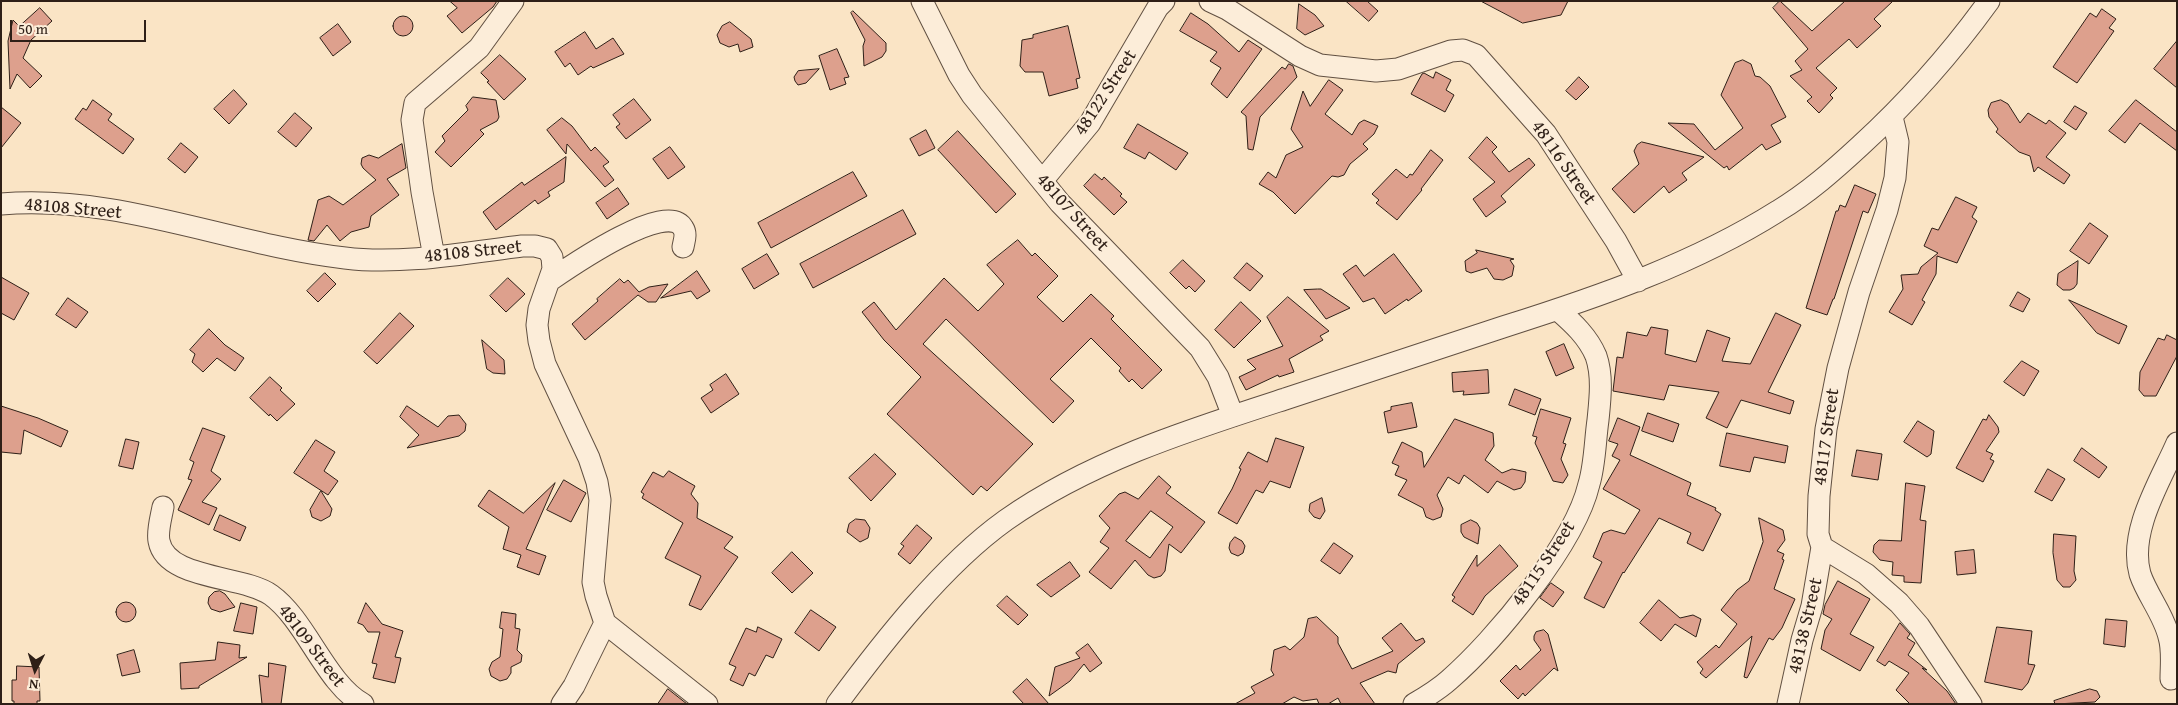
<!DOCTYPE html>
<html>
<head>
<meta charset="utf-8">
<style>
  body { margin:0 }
  #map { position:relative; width:2178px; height:705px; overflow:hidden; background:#fae4c5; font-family:"Gentium Book Plus",serif }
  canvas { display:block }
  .frame { position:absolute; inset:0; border:2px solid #2e1f17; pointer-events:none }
  .north { position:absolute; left:10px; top:645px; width:50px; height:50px; -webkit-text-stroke:4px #fcedd9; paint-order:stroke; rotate:185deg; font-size:14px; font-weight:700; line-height:20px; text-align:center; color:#2e1f17 }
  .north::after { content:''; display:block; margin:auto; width:18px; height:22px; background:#2e1f17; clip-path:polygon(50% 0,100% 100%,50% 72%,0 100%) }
  .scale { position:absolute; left:10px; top:20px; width:136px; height:22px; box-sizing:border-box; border:2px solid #2e1f17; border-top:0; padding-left:6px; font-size:15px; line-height:18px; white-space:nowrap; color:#2e1f17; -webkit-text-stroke:4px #fcedd9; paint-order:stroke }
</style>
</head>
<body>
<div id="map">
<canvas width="2178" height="705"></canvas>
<div class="frame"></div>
<div class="north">N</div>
<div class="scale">50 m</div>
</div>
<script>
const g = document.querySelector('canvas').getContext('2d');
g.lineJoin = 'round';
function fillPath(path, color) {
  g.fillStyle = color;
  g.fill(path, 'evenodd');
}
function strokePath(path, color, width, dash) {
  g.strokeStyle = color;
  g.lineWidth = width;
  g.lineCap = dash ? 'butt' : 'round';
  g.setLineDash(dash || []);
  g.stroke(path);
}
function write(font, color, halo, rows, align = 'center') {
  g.font = font + ' "Gentium Book Plus",serif';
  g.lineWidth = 4;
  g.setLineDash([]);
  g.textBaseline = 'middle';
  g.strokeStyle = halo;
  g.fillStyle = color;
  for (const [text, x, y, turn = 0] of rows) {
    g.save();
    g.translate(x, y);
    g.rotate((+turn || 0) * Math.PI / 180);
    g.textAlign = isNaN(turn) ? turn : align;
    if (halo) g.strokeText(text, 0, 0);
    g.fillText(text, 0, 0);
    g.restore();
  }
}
const building = new Path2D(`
  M450,1H497L493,7L462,33L447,16L457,8Z
  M1346,1H1367L1378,11L1369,21Z
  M1481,1H1568L1561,15L1523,23Z
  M1780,1L1812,31L1845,1H1893L1874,19L1881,26L1857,48L1849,39L1816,68L1837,88L1830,95L1833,98L1819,113L1807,101L1812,97L1790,76L1802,70L1795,61L1808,49L1773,8Z
  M1299,4L1315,15L1324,26L1305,35L1297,29Z
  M40,8L52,21L31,40L23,58L42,76L30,88L17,74L10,89L8,41L13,20L19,26Z
  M2102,9L2116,19L2109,28L2114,31L2077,83L2053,67L2090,13L2096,17Z
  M853,11L886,43V51L882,57L864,66L863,46L865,40L851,13Z
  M1191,13L1208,24L1239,52L1248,40L1262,49L1227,98L1211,84L1221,68L1210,61L1217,52L1180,31Z
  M393 26a10 10 0 1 1 20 0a10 10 0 1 1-20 0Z
  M730,22L751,39L753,47L740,52L738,44L729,47L720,43L717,35L722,26Z
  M338,24L351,42L333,56L320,38Z
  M1068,26L1080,78L1076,79L1078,88L1049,96L1043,72H1025L1020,66L1022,40L1033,38V35Z
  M585,32L596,49L613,38L624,54L593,68L591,66L578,75L570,63L565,67L555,52Z
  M2177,41V88L2154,69Z
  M837,49L849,77L844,78L846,84L830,90L819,56Z
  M500,55L526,79L504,100L487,82L489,81L481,73Z
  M1743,60L1751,64L1755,76L1760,77L1770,86L1786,117L1771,125L1781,142L1766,150L1762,144L1729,170L1727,166L1724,168L1668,123L1694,124L1715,150L1743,128L1721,95L1735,63Z
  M1289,64L1293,66L1297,77L1260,117L1253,150L1248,149L1246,116L1241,112L1282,67L1285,69Z
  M819,69L806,83L798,85L795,81L794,77L798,71Z
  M1436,72L1451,80L1446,90L1454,95L1445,112L1411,94L1422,74L1424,73L1433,78Z
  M1579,77L1589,87L1576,100L1566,91Z
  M1329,80L1343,90L1325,114L1352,135L1359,123L1364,120L1378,126L1374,134L1363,144L1368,149L1350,164L1344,175L1338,177L1332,176L1295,214L1273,192L1259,184L1268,172L1276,178L1286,155L1303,147L1291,129L1303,91L1310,106Z
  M234,90L247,104L229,124L214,109Z
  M473,97L496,100L499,117L497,121L480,130L484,134L451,167L435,152L445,141L442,136L468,110L466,106Z
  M634,99L651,120L626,139L616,127L620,124L613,115Z
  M93,100L112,114L108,120L134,139L123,154L75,119L83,108L86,110Z
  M2001,100L2008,104L2020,123L2028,113L2046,124L2049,120L2066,133L2046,157L2070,175L2064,184L2038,167L2034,172L2030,156L2019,152L1996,132L1998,129L1989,117L1988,110L1991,103Z
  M2136,100L2177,132V151L2140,123L2125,143L2109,131Z
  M2075,106L2087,113L2076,130L2064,122Z
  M1,107L21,123L1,148Z
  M295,113L312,128L296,147L278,132Z
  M562,118L572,126L591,151L595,147L609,162L603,166L614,180L605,187L567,144L566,154L547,130Z
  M1138,124L1188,153L1176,170L1149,152L1145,159L1124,148Z
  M926,130L935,148L919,156L910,139Z
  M958,131L1016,194L996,213L938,150Z
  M1487,137L1497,147L1492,152L1509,172L1529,158L1535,165L1501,196L1506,202L1486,217L1473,199L1495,182L1469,158Z
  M1642,142L1704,157L1682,173L1687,180L1669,193L1664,186L1634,213L1612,189L1639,164L1634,151L1637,145Z
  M181,143L198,157L185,173L168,159Z
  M402,144L406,168L387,179L399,195L371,216L369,227L351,232L340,241L327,225L314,241L308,240L318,200L329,196L343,205L376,180L363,168L361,164L362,158L369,155L378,158Z
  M670,147L685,167L668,179L653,159Z
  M1431,150L1443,160L1421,189L1422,190L1397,220L1376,203L1379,200L1372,194L1396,169L1407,178L1410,174L1412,175Z
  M566,157L564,182L548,192L550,196L538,204L535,200L496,230L483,212L522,182L524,185Z
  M853,172L867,196L771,248L758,223Z
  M1095,174L1102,180L1104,177L1122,194L1120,196L1127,202L1114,215L1084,186Z
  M1855,185L1876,194L1868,213L1863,211L1834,299H1833L1827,315L1806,308L1836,211H1838L1840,205L1845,207Z
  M618,188L629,204L607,219L596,203Z
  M1956,197L1977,207L1972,217L1977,221L1957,263L1937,256L1936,274L1922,300L1925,302L1912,325L1889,312L1903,289L1901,275L1918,274L1921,267L1938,253L1924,246L1932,228L1938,230Z
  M903,210L916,234L813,288L800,264Z
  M2090,223L2108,236L2089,264L2070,251Z
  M1018,240L1032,256L1035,253L1058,276L1037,297L1063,322L1091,294L1114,316L1111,319L1162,370L1142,389L1132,379L1129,382L1119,371L1121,368L1091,338L1050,379L1074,401L1053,423L946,319L923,344L1033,444L987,491L981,486L973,495L887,414L921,377L884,340L862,312L874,302L896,330L944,278L978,311L1004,284L987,265Z
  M1476,250L1514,259L1510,260L1514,266L1512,276L1503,280L1494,279L1487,268L1471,273L1466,271L1465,261L1477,253Z
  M767,254L779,274L754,289L742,269Z
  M1394,254L1422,291L1408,301L1407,299L1385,314L1374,298L1363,302L1343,274L1356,265L1364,276Z
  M1183,260L1205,281L1195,292L1189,286L1186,289L1170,273Z
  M2078,261L2077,284L2074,288L2070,290H2063L2057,285L2058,274Z
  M1247,263L1263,276L1250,291L1234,278Z
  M697,271L710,291L697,299L691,291L661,298Z
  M325,273L336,284L318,302L307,291Z
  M1,277L29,293L14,320L1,313Z
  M508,278L525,294L506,312L490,296Z
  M620,279L624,283L628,280L639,292L649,287L668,284L656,302H648L638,295L585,340L572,324L598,301L597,299Z
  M1318,289H1321L1350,308L1326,319L1304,290Z
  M2018,292L2030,299L2023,312L2010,306Z
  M1288,297L1329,331L1320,336L1323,340L1289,359L1294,372L1279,377L1278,375L1246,390L1239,377L1256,369L1247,360L1283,346L1267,317Z
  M68,298L88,312L76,328L56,315Z
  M2069,300L2127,326L2119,344L2097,333Z
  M1241,302L1261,321L1234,348L1215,330Z
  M400,313L414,326L377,364L364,352Z
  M1776,313L1801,325L1768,392L1794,401L1790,414L1741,400L1727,428L1706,418L1719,392L1669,385L1664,400L1613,391L1617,357L1623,358L1627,332L1647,336L1651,327L1668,330L1665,354L1696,362L1707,330L1730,338L1722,361L1750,364Z
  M209,329L225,345L244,358L235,371L217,358L203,372L192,362L195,354L190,350Z
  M2167,335L2177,340V356L2156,396H2144L2139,390L2140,372L2158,338L2164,340Z
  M482,340L504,360L505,374L493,373L487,369Z
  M1564,344L1574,368L1556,376L1546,352Z
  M2022,361L2039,371L2024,396L2004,382Z
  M1488,370L1489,393L1463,395L1464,391L1453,392L1452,373Z
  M726,374L739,394L711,413L701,398L713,390L710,385Z
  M270,377L282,388L280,390L295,404L277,421L270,414L269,416L250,398Z
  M1515,389L1541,399L1535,415L1509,405Z
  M1412,403L1417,427L1388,433L1384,412L1391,410V407Z
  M1,406L38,418L68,431L61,447L24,430L21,454L1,452Z
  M407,406L438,427L448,416L459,415L466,424L465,431L459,436L407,448L419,435L400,417Z
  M1541,409L1571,418L1563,443L1566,444L1561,459L1568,475L1563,483L1553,481L1535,443L1537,437L1533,436Z
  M1648,413L1679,424L1673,442L1642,431Z
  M1989,415L1998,427L1999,432L1986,451L1993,454L1990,459L1994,461L1983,482L1956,468L1983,419L1986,420Z
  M1618,418L1640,427L1630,455L1691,483L1687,495L1716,508L1715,510L1721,514L1703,551L1687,543L1691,533L1659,518L1624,573L1623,572L1604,608L1584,598L1602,562L1593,557L1603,533L1611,530L1625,534L1640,510L1603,489L1620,460L1612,456L1618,444L1609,441Z
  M1455,419L1493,433L1494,446L1485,460L1502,473L1512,469L1526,472L1525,482L1521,488L1514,490L1497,481L1488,493L1464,475L1459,484L1448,477L1437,495L1443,509L1441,517L1433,520L1426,517L1423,508L1398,495L1407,480L1395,475L1399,466L1392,463L1402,442L1422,452L1424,467Z
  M1918,421L1934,431L1931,454L1927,457L1904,442Z
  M203,428L225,436L211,471L221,479L202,502L217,508L209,525L178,510L192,480L188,479L194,462L190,460Z
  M1727,433L1788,446L1785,463L1754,457L1750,472L1720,466Z
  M1276,438L1304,447L1290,488L1270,481L1263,493L1256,490L1237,524L1218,513L1232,489L1241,469L1239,468L1248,452L1267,462Z
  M126,439L139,442L133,469L119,466Z
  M316,440L335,452L324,471L338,481L328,495L294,473Z
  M2082,448L2107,467L2099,478L2074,461Z
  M1857,450L1882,454L1878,480L1852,476Z
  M875,454L896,474L871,501L849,478Z
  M2048,469L2065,479L2052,501L2035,492Z
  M669,471L695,486L691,494L698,503L697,518L733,537L724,548L738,557L701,610L689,605L701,576L665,558L683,523L642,498L644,494L641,492L653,472L663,477Z
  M1159,476L1171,487L1166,493L1205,522L1181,553L1169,544L1165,571L1161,576L1154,578L1148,575L1135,560L1111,589L1089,572L1109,548L1100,542L1110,528L1099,516L1119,494L1125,492L1138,499ZM1151,511L1173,527L1150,558L1126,541Z
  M564,480L586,493L571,522L547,510Z
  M555,483L526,549L546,556L539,575L517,567L521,555L503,549L509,527L478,506L489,490L523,513Z
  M1906,483L1925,486L1920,520L1926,521L1921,583L1904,582V576L1892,575L1893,562L1880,560L1873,552L1874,545L1879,540L1901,541Z
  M321,491L332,509L330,516L321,521L312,517L310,510Z
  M1322,498L1325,511L1320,519L1314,517L1309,511L1310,504Z
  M220,515L246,527L240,541L214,530Z
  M1759,518L1783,530L1785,540L1777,551L1784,554L1782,559L1784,560L1774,589L1795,599L1782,628L1773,640L1769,638L1747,678L1744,677L1752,636L1706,678L1700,673L1703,669L1697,662L1716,645L1719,648L1737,624L1721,610L1737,590L1749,581L1763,542Z
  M856,519L865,520L870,528L868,538L860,542L847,532L849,524Z
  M1471,520L1477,523L1480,528L1478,544L1464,537L1461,532V525Z
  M917,525L932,538L910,564L898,554L904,546L901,544Z
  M2054,534L2076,536L2074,571L2076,580L2070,587H2063L2057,580L2053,553Z
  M1235,537L1242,541L1245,546L1243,553L1238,556L1231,553L1229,548L1230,543Z
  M1334,543L1353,556L1340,574L1321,561Z
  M1500,545L1518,566L1485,596L1473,615L1452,601L1455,597L1452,595L1477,555V566Z
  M1974,550L1976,573L1957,575L1955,552Z
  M792,552L813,573L792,593L772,573Z
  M1070,562L1080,576L1051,597L1037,585Z
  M1838,581L1870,599L1850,634L1874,647L1860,671L1821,649L1825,630L1832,619L1823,614L1825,605Z
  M1551,583L1564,592L1553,607L1540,598Z
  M220,591L225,594L235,607L220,612L211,609L208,603L209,597L214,592Z
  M1007,596L1028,615L1018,625L997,606Z
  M1659,600L1680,618L1693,615L1701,619L1696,637L1675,624L1661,641L1640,623Z
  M116 612a10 10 0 1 1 20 0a10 10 0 1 1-20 0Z
  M241,603L257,607L253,634L234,631Z
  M366,603L382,624L403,631L395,657L401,658L395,683L373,678L377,664L372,663L380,632H368L363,625L358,623Z
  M811,610L836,627L819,651L795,633Z
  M502,612L516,614L515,628L520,629L517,650L522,655L521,662L511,667V673L507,679L500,681L491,676L489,669L492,662L500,657L503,629L500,628Z
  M1317,617L1338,637V643L1352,669L1393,651L1382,638L1401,623L1416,641L1423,638L1425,642L1398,664L1396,673L1388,671L1360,683L1375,704H1341L1338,698L1328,704H1319L1317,699L1303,701L1294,697L1282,704H1235L1255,693L1251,687L1274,675L1271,670L1274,650L1285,646L1290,650L1304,637L1308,619Z
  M2106,619L2127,621L2125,647L2104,644Z
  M1900,623L1910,634L1907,638L1915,643L1908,655L1927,670L1922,668L1947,691L1956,704H1910L1896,690L1909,673L1889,661L1885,666L1877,661Z
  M758,627L782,639L773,658L766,655L755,676L749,673L743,686L730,680L736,667L729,664L746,628L756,632Z
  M1997,627L2032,631L2028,664L2035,665L2028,683L2022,690L1985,682Z
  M1544,630L1548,634L1558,671L1554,668L1525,696L1523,693L1518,699L1500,681L1516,665L1520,670L1541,650L1534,640V636L1536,632Z
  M218,642L240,645L239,658L247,657L199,686V688L181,689L180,663L215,660Z
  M1088,644L1102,663L1090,672L1084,664L1070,681L1049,696L1055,667L1080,658L1076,653Z
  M134,650L140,672L122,676L117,655Z
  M269,663L286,666L281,704H262L259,675L268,677Z
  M17,666L39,667L40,701H37V704H14V701H12V680H16Z
  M1027,679L1049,704H1024L1013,692Z
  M668,689L687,704H658Z
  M2090,689L2097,691L2100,697L2095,702L2055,704L2054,701Z`);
const minor = new Path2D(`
  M922,1L959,75L972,95L1060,203L1200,348L1218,377L1233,416
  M1210,1L1227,9L1300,56L1320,65L1376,71L1398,69L1451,51L1463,50L1476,55L1546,134L1616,241L1638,281
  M1892,117L1898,142L1895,178L1887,210L1859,292L1838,368L1826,429L1819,496L1818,534L1822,547L1866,574L1899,603L1919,626L1971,704
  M1042,181L1090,123L1158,7L1164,1
  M1,204C119,194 230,245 345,258C401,265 466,253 522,246H535L547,249L552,257L553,269L539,309L537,325L539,341L545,364L589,458L597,482L600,500L593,582L596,596L605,623L707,704
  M434,257L422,192L412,120L415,103L479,48L513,1
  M549,281C568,268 667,199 683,228C687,234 684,241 683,247
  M163,507C161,518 157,531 159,541C166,580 243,575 271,595C306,620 326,684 363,704
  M2171,679C2171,665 2173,650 2169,637C2164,615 2147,595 2140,574C2128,531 2161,480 2177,443
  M562,704L574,686L605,623
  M837,704C883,642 943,565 1006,520C1090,461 1189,430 1285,399C1358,375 1431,351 1503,327C1598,297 1694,264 1778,211C1808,193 1834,170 1860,146C1908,102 1950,55 1989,1
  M1414,704C1426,697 1439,689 1449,680C1495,640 1575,544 1589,484C1595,464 1595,441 1598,420C1600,400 1603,376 1596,356C1588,337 1573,323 1558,310
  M1788,704L1802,640L1812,606L1822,547`);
const streetNames = [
  ["48122 Street",1106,93,-57],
  ["48116 Street",1563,163,55],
  ["48108 Street",73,209,5],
  ["48107 Street",1072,213,48],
  ["48108 Street",473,252,-6],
  ["48117 Street",1827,437,-82],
  ["48115 Street",1544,564,-56],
  ["48138 Street",1806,626,-77],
  ["48109 Street",311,646,53]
];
fillPath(building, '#dda08d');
strokePath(building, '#2e1f17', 1);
strokePath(minor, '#615042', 23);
strokePath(minor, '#fcedd9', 21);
write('19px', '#2e1f17', '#fcedd9', streetNames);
</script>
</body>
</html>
